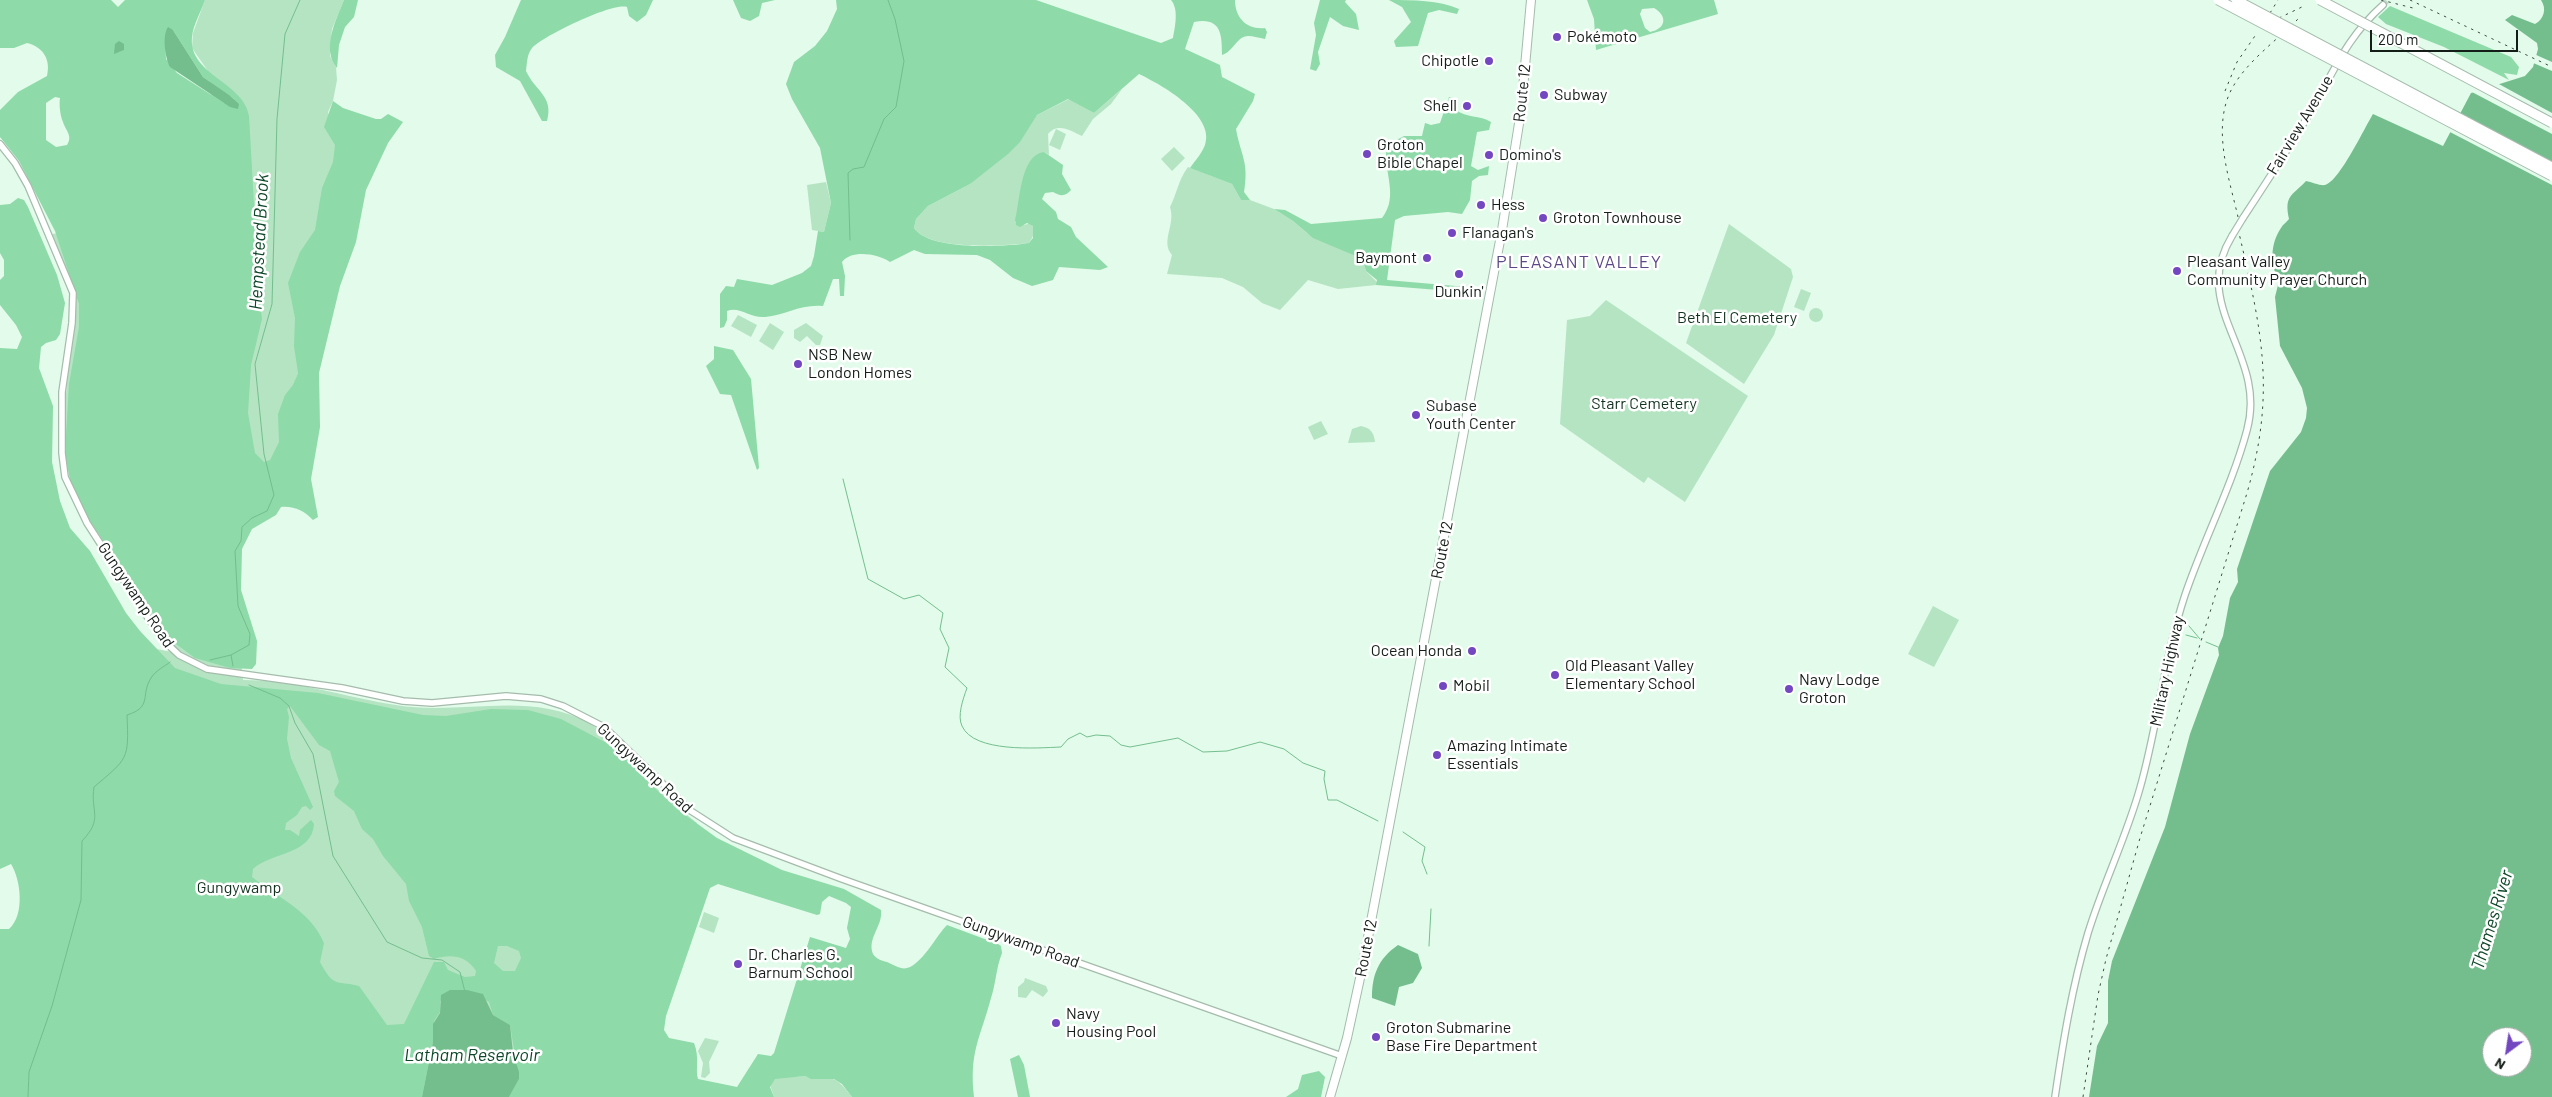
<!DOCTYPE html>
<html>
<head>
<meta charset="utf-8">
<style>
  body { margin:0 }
  #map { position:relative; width:2552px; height:1097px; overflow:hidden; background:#e2fbea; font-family:Barlow,sans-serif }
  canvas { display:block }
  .north { position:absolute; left:2482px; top:1027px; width:50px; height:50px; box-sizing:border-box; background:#fff; border:1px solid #a1a5a2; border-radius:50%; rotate:211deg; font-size:14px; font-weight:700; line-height:20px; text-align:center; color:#141d17 }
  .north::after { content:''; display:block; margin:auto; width:18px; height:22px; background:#7347bf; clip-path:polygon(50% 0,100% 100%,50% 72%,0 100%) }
  .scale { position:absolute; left:2370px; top:30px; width:148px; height:22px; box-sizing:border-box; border:2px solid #141d17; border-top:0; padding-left:6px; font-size:15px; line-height:18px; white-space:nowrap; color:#141d17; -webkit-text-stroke:4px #fff; paint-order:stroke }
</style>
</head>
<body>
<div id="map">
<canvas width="2552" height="1097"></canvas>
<div class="north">N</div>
<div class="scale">200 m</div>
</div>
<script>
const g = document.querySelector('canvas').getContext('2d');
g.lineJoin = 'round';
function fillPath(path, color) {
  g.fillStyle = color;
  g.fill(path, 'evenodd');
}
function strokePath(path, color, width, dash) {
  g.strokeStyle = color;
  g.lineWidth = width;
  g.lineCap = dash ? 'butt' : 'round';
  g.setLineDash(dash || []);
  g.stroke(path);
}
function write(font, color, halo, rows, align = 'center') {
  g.font = font + ' Barlow,sans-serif';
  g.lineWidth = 5;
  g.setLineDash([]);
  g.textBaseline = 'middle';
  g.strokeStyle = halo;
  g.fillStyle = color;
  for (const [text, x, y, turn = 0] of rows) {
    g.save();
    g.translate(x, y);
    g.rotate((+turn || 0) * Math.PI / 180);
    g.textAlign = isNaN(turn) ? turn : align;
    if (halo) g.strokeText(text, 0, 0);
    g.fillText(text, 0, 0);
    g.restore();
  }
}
const green = new Path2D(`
  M205,0H344L332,29L330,49V56L336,67L337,80L333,101L328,112L339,151L298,373L294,384L284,462L241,507L240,649L243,680C295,680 345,697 396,705C461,716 528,690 589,723C611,736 628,759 646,778C662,794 679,809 697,823L609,1073L664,1097H1L28,894L0,763L151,648L178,653L125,580L74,489L65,459L64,414L76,292L52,234L216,214L210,74L192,48L193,33Z
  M1122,89L1111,104L1093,119L1082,136C1071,131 1058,122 1048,134L1049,155L1044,152C1033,175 1019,198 1015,223L1024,225L1031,223C1036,230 1034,236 1029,243C1004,246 929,251 914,228L916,219L928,206L970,184L1037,115L1069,99L1094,113Z
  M1056,129L1066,134L1060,150L1049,145Z
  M1174,147L1185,158L1172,171L1161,159Z
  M1188,167L1232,184L1241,200H1250L1274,209L1293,221L1307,233L1358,257L1363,261L1366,271L1378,283L1376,285L1338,289L1308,280L1280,310L1262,303L1243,287L1222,278L1167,274L1172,255C1160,241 1176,225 1170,207C1177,194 1178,180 1188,167Z
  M826,182L831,203L824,232L812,230L807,185Z
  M1729,224L1791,269L1793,277L1774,335L1744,384L1686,343Z
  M1801,289L1811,293L1804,311L1794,307Z
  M1606,300L1748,396L1685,502L1648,477L1644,483L1560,424L1567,320L1590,316Z
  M1809 315a7 7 0 1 1 14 0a7 7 0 1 1-14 0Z
  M738,315L757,325L751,337L731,326Z
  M770,323L784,332L773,350L759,341Z
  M806,323L823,336L820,345H816L807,336L800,342L794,338V330Z
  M1321,421L1328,434L1314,440L1308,427Z
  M1361,426C1371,428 1374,433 1375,442L1348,443L1352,429Z
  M1933,606L1959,620L1934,667L1908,654Z
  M704,912L719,918L714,933L699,927Z
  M1025,978L1046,986L1048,991L1043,997L1032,990L1026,998L1018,997V987L1024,982Z
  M705,1038L719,1041L709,1062L710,1073L705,1078L701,1077L703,1063L698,1051Z
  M805,1076C811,1079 813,1078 820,1077C836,1076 843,1085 852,1097H774L770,1085L775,1078Z`);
const forest = new Path2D(`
  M0,0H111L118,7L125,0H205C201,12 193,25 192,37C188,75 244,82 249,116L255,222L254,250L262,319L251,365L248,413L255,453L264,462L270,460L279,442L278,414L285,395L293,385L298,373L294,346L295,318L288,283L300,252L315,230L322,188L333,162L335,145L324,127L333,101L343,108L376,119H381L388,114L403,122L388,143L366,190L356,242L340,286L319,373L320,427L311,479L318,517L313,520C304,511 295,506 281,507L276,515L252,529L242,549L241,590L257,641L256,664L252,669L230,668L195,658L172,641L85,514L70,480L65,453L69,384L79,327V304L55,231L19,161L0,137V110L18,92L47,76C51,59 43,47 27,43L14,48H0ZM173,30L203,77L234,99L224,103L177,73L166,59L165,38ZM55,97L60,98C59,104 60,116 63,122C66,131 73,136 67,145L56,147L46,140V103Z
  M344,0H358L354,17L345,27L339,45L337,68C321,49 336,20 344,0Z
  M521,0H653L646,15L637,22L629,16L627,7C613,2 543,36 532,48C527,54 527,63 526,71C535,91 554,96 547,121H542L520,81L496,67L495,55L505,37Z
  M733,0H775L762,3L759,16L750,21L741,18Z
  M836,0H1036L1161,43L1173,38C1175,27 1179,9 1171,0H1235C1235,18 1247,30 1265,28L1267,32L1265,39C1259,38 1254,36 1248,36C1237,36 1233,52 1222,55C1222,34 1221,17 1194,22L1185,49L1220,65L1222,77L1255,94L1253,101L1236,129C1241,157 1249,161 1244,192L1250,200H1241L1232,184L1190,168C1195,161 1202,153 1205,145C1216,115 1160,84 1139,74L1094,113L1068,99L1037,115L1020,142L1008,154L970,184L928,206L916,219L914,228C929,251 1004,247 1029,243L1033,238V226L1027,223L1020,227L1016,225L1015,220C1020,202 1020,155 1044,152L1063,165L1062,174L1071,190C1065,197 1060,196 1053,192L1045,193L1042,199L1056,212L1058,219L1071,227L1076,237L1108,267L1100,270L1059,267L1053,280L1032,286L1013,278L990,260L977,255L925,254L914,250L890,262C878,254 852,249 842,262L845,276L844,296H840L839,279H833L823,306C800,304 786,315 765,317C749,318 740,306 727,311V320L724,327L720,328V294L726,286L734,287L737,279L772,285L802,273L811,266L814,256L818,231L824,232L831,203L820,148L792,99L786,84L794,62L815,46L827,31L837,9Z
  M1320,0H1346L1345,2L1356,14L1359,30L1343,26L1330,17L1318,52L1320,64L1316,71L1310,69L1316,35L1314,23Z
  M1389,0C1414,0 1438,0 1459,9L1457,14L1439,10L1428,13L1418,46L1396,47L1394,41L1411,22L1402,7Z
  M1587,0H1714L1718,14L1596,50L1594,19ZM1654,8C1668,16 1666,29 1650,32L1645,28L1640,14L1642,9Z
  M2390,6L2511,57L2519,67L2517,75L2504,73L2509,80L2444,47L2386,24L2378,17Z
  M1449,97L1454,98L1456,110C1466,118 1480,115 1491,122L1489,130L1477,132L1471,166L1478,170L1489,166L1488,175L1479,176L1472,181L1470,200L1462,214L1448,212L1404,216L1395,220L1387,280L1467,287L1475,289L1476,293L1376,285L1377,280L1366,271L1363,261L1358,257L1313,238L1293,221L1274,209L1285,210L1311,224L1382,218C1400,195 1382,171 1387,145L1404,136H1422L1425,123L1431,125L1440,123Z
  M18,198L24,200L28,207L57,275L65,303L60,334L56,340L46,343L41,347L39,368L53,406L52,462L60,501L70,528L90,551L126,613L140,631L175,668L221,684L318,693L423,715L446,716L491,709L528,710L561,719L618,749L641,775L677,809L717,838L782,870L844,889L881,910C883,925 869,936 872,951C873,958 882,961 887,962C892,964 897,967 901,968C918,973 937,934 947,925L998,944L1001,946L1002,953C996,968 996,983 991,998C980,1039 969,1052 974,1097H852L842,1084L834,1079H811L805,1076L775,1079L770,1087L774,1097H509L519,1079L510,1025L493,1015L489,1002C463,988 466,988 440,1001V1012L434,1021L433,1042L422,1097H0V929H9C25,915 21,880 11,864L0,869V348L17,349L22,337L16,325L0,305V280L4,276V260L0,253V205L10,204ZM290,706L319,745L330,751L339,782L334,791L335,796L354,811L362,829L373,839L383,856L406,884L409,901L422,927L429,956L434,959C450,954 466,955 476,971L475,976L465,977L448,970L444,962H434L404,1024L387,1025L359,986C335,980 334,988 320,962L324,943C310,910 278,898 252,877L253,869C271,852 312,855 314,824L311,820L300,830L299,836L290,830H285L286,823L297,815L302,807L306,806L310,810L313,807L291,758L287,739L289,717L287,709ZM718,884L817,915L820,914L822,902L829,896L846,903L851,907L847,928L850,939L846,948L810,937L774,1053L771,1056L758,1054L737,1087L698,1079C695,1070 700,1058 694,1043L669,1038L664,1030L666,1016L710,888ZM498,946H507L519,951L521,958L515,971H503L494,963Z
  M714,346L733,350L751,379L759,468L757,470L731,395L720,394L706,366L714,359Z
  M1019,1055L1024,1065L1030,1097H1018L1010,1059Z
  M1319,1071L1325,1077L1321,1097H1286L1298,1089L1302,1075Z`);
const water = new Path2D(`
  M2541,0H2552V1097H2089L2097,1046L2108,1023V981L2112,961L2165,827L2190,734L2219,655L2218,648L2223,636L2230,598L2238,582L2237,569L2270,471L2301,432L2306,418L2307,408L2302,388L2280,346L2275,297L2279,281C2270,265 2270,244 2281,228C2283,224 2287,222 2289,219C2284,195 2292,196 2306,181C2312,182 2320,186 2325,185C2339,182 2365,127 2373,114L2443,146L2471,93L2525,76L2533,67L2538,49L2537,43L2505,20L2512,15L2535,24C2544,19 2547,9 2541,0ZM2492,1037H2522V1067H2492Z
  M168,27L173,30L203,77L229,95L239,104L238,109L230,107L170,67C165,58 162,35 168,27Z
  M119,41L124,44V50L114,54L115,44Z
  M1398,945L1418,954L1422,968L1413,983L1399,987L1395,1006L1372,998C1372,975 1378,959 1398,945Z
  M450,990H467L483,994L493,1015L510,1025L513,1053L519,1072V1079L509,1097H422L433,1042V1024L440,1013L441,995Z`);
const pier = new Path2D(`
  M2534,54L2552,62V71L2531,62Z
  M2497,83L2552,113V134L2470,91Z
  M2458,112L2552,162V185L2448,131Z`);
const stream = new Path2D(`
  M850,240L848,173L853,169L864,167L884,119L896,107L904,61L895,19L888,0
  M843,479L868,579L904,599L919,595L943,613L940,629L949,648L945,667L967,688C963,699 957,716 962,726C974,753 1037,748 1061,747L1068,739L1080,733L1087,737L1096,735L1110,736L1121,745L1130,747L1178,738L1203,752L1227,751L1260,742L1284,749L1303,763L1325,771L1324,779L1328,800H1337L1378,821
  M2189,626L2200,639
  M2186,635L2197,638
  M2206,642L2218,647
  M210,660L231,655
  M233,666L231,655L249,645L250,634L238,606L235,551L241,541L242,527L252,518L267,511L274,495L264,454L255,364L272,304L277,119L285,34L300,0
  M249,685L280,698L289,706L295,723L313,754L333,856L387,942L422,958L442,960L460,972L465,992
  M1403,832L1425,847L1422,861L1427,874
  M1429,946L1431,909
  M28,1097L29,1072L52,1006L81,900L82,841C104,818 90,812 94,787C128,758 129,760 127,715C153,707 140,695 151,678C156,670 164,667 170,662`);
const tertiaryTunnel = new Path2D(`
  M2383,5L2388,0`);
const tertiary = new Path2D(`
  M0,144L15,163L28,186L73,293L72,323L62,392V453L65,477L87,523L150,621L163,640L179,655L207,669L342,688L403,701L432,703L506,696L541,699L563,706L604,727L691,811L733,838L842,879L1342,1056
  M2243,218C2266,183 2289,148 2311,111C2335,70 2346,38 2383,5
  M2055,1097C2063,1042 2072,987 2088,933C2103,884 2126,838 2140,788C2158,725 2164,658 2185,595C2204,539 2232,486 2247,430C2268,353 2188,308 2232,236`);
const trunk = new Path2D(`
  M1330,1097L1347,1038L1362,969L1502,230L1521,111L1531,0`);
const rail = new Path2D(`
  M2381,0L2417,9
  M2410,0L2552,67
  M2270,13L2278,0
  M2279,18L2306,5
  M2225,91L2237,62L2257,33
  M2238,217C2229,177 2210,124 2234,85C2249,60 2277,40 2298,19
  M2083,1097L2098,995L2106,959L2140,838L2247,493C2276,392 2262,332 2239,233`);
const tertiaryBridge = new Path2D(`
  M2232,236L2243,218`);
const motorwayBridge = new Path2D(`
  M2218,0L2552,176
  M2236,0L2552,167
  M2320,0L2552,123`);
const markers = [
  [1557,37,5,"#7347bf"],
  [1489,61,5,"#7347bf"],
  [1544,95,5,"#7347bf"],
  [1467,106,5,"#7347bf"],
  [1367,154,5,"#7347bf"],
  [1489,155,5,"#7347bf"],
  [1481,205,5,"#7347bf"],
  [1543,218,5,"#7347bf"],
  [1452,233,5,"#7347bf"],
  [1427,258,5,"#7347bf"],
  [2177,271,5,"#7347bf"],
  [1459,274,5,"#7347bf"],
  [798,364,5,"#7347bf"],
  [1416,415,5,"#7347bf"],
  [1472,651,5,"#7347bf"],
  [1555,675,5,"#7347bf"],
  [1443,686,5,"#7347bf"],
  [1789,689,5,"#7347bf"],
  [1437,755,5,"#7347bf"],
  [738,964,5,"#7347bf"],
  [1056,1023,5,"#7347bf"],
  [1376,1037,5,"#7347bf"]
];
const poiNames = [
  ["Pokémoto",1567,37],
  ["Chipotle",1479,61,"right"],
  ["Subway",1554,95],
  ["Shell",1457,106,"right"],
  ["Groton",1377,145],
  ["Bible Chapel",1377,163],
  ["Domino's",1499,155],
  ["Hess",1491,205],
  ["Groton Townhouse",1553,218],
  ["Flanagan's",1462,233],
  ["Baymont",1417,258,"right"],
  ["Pleasant Valley",2187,262],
  ["Community Prayer Church",2187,280],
  ["Dunkin'",1459,292,"center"],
  ["NSB New",808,355],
  ["London Homes",808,373],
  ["Subase",1426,406],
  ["Youth Center",1426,424],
  ["Ocean Honda",1462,651,"right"],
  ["Old Pleasant Valley",1565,666],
  ["Elementary School",1565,684],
  ["Navy Lodge",1799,680],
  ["Groton",1799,698],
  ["Mobil",1453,686],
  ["Amazing Intimate",1447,746],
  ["Essentials",1447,764],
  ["Dr. Charles G.",748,955],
  ["Barnum School",748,973],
  ["Navy",1066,1014],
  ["Housing Pool",1066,1032],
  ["Groton Submarine",1386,1028],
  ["Base Fire Department",1386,1046]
];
const streetNames = [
  ["Route 12",1522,93,-84],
  ["Fairview Avenue",2300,125,-59],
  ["Route 12",1442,550,-79],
  ["Gungywamp Road",136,595,56],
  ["Military Highway",2167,671,-78],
  ["Gungywamp Road",645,768,43],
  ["Gungywamp Road",1021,942,20],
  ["Route 12",1366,948,-79]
];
const parkNames = [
  ["Beth El Cemetery",1737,318],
  ["Starr Cemetery",1644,404],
  ["Gungywamp",239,888]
];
const waterNames = [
  ["Hempstead Brook",259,242,-87],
  ["Thames River",2492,920,-73],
  ["Latham Reservoir",472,1055]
];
const neighbourhoodNames = [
  ["PLEASANT VALLEY",1579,262]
];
fillPath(green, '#b5e4c3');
fillPath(forest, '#8edaa8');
fillPath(water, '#74be8e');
fillPath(pier, '#e2fbea');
strokePath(stream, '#74be8e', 1);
strokePath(tertiaryTunnel, '#c3daca', 5.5, [5.5, 3]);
strokePath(tertiary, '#a5bcac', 8);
strokePath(trunk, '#a5bcac', 10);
strokePath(tertiary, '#fff', 5.5);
strokePath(trunk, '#fff', 8);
strokePath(rail, '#3f4b43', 1, [2.5, 5]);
strokePath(tertiaryBridge, '#a5bcac', 8, []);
strokePath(motorwayBridge, '#a5bcac', 11, []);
strokePath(tertiaryBridge, '#fff', 5.5);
strokePath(motorwayBridge, '#fff', 9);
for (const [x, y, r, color] of markers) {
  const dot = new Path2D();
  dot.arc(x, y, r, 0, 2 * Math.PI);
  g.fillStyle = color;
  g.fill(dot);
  strokePath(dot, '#fff', 2);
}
write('16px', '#141d17', '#fff', poiNames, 'left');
write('16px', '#141d17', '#fff', streetNames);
write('16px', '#11321e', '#fff', parkNames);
write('italic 18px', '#0d4728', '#fff', waterNames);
g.letterSpacing = '1px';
write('18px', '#5b4886', '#fff', neighbourhoodNames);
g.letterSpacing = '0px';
</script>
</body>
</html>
